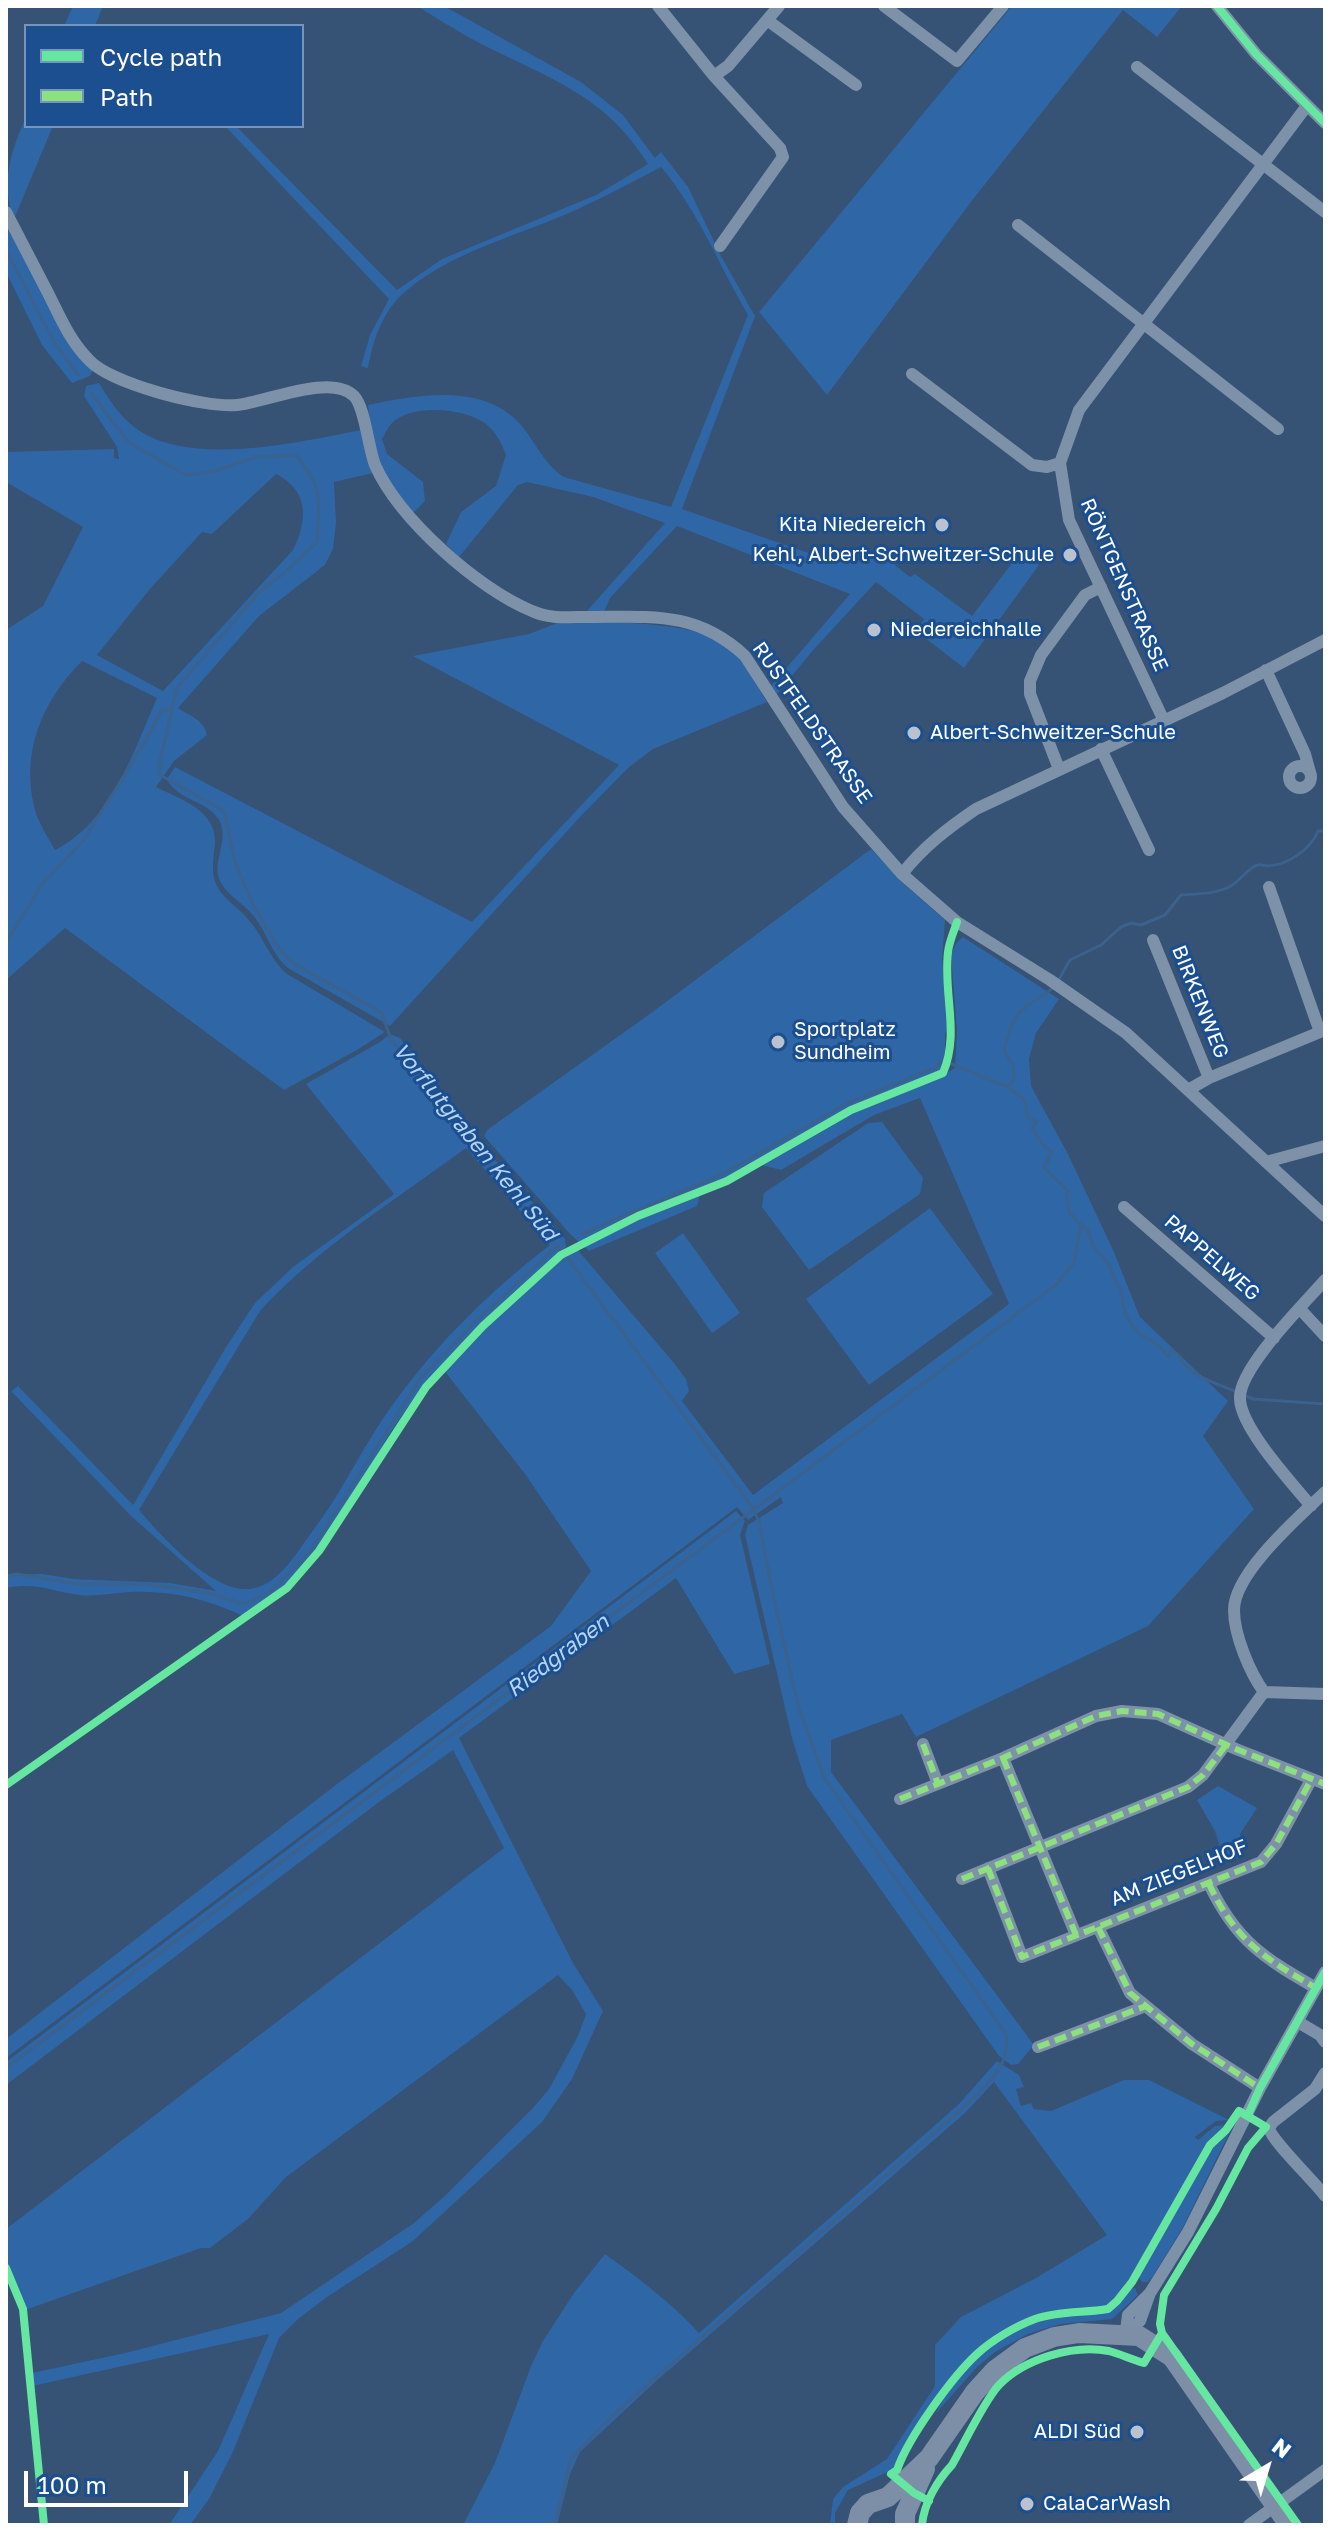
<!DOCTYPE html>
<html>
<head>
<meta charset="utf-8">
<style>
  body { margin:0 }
  #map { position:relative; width:1331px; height:2531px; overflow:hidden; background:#365274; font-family:"Golos Text",sans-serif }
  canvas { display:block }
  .frame { position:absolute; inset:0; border:8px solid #fff; pointer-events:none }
  .legend { position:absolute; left:24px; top:24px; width:280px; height:104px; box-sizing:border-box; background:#1b4f8f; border:2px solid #7695bc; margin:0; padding:10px 14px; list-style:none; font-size:24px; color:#fff }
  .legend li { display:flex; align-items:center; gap:16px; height:40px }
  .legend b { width:40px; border:2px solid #7695bc }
  .north { position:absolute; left:1227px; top:2427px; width:80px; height:80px; -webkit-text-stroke:6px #1b4f8f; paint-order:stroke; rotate:38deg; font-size:22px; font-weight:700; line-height:32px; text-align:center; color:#fff }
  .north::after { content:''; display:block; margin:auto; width:28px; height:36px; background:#fff; clip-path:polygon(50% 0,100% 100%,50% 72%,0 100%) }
  .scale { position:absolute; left:24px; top:2471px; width:164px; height:36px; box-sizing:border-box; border:4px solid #fff; border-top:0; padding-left:10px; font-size:24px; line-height:28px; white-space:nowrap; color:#fff; -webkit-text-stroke:6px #1b4f8f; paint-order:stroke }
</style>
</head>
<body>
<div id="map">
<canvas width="1331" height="2531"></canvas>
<div class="frame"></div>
<ul class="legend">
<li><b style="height:10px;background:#66e7a1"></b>Cycle path</li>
<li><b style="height:10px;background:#8de07e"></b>Path</li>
</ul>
<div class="north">N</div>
<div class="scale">100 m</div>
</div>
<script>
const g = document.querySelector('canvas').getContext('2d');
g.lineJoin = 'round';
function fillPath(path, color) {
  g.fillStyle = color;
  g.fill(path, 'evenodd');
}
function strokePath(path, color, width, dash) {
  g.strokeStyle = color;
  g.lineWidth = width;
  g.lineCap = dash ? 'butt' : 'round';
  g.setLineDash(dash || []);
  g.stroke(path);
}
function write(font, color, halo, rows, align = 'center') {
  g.font = font + ' "Golos Text",sans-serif';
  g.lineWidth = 6;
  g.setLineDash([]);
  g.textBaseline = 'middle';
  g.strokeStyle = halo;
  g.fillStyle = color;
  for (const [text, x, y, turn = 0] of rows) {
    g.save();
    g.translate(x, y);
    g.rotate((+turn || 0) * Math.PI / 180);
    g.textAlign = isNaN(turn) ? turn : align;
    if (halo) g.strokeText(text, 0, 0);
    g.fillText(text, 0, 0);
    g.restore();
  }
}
const green = new Path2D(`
  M73,6H103L95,26H64Z
  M417,6H444L581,82L623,115L655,158L661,152L688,187L721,256L755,316L682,509L817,556L867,561L876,550L910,577L915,574L972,616L1021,551L1039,565L964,668L916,631L924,619L876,582L815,648L776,695L771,686L850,594L677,526L610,598L604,612H586L665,523L593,497L527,482L518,485L459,557L446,544L461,512L496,486L506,455C501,443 497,433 486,424C466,408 411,403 392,423C388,427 385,434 382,439L387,454L423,482L425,501L411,515L388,485L371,436L368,405C415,395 484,382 521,425C536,443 544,464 564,477L671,507L748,315C719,265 698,211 661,167C634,181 606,196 578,209C522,235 454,250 406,291C383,310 373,340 368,368L361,366L370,335L389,299L225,126H236L397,290L442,259L596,195L648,164C603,91 541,76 470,38C452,28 435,17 417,6Z
  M1012,6H1182L1157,37L1123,10L974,198L827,395L759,312Z
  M26,117V126H53L14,219C0,183 11,151 26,117Z
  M6,220L93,370L90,376L72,383L42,345L6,272Z
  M99,383C108,398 119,415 133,426C186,469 299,442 361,430L373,473L334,482L336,523L333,549L325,565L259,616L178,708C189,716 204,719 207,735L174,761L156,787C182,800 216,810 215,843C214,855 211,870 215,881C220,897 236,905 247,918C263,935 269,958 287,974L385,1032L357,1050L284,1090L65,928L6,980V630L43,606L83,527L6,482V452L114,449V458L119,459L117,447L84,396L86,386ZM276,474C309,491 308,520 293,550L163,691L97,655L150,589L202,532L212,534ZM82,661L157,698C133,753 111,822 55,850C48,837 39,824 35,810C20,753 42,701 82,661Z
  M618,622C653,625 697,625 727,646C745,659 755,683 767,702L653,749L628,768L579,818L390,1026L288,968C270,953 266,928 250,912C239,900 222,892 218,875C215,857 229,837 219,820C207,800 176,800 167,779L175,767L472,922L619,765L413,656L529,634L557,623Z
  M871,849L906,886L945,920L942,959L949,1029L945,1033V1051L939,1078L955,1068L957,1030L951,955L956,943L963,937L1059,999L1036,1033L1029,1059L1031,1086L1068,1154L1114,1252L1140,1317L1228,1401L1203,1436L1254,1509L1148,1626L916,1737L902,1714L831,1740V1772L1034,2045L1018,2064L1011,2065L999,2056L807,1786L792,1738L745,1535L748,1525L783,1503L781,1497L748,1520L737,1507L6,2058V2039L337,1784L551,1626L591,1571L525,1474L443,1369C467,1341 545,1259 577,1249L674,1363L686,1379L689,1391L682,1401L753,1495L1009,1304L920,1098L874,1115L781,1170L761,1165L700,1195L697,1206L589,1251L570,1234L484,1136L487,1130L651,1013Z
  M390,1034L400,1038L486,1150L565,1239L566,1247C510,1293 441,1358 400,1418C365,1469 330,1549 284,1589C271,1600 257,1607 243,1616C207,1599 170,1590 129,1592C113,1593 95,1597 79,1595C49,1591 38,1582 6,1588V1575L42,1574L73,1579L170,1583L216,1591L131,1516L11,1391L6,1398V1395L18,1386L133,1505L226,1347L255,1303L293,1267L394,1194L306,1084L380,1042ZM466,1148L550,1245C484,1296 428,1352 382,1420C358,1456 340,1495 314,1529C299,1549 281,1582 255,1588C217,1598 162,1537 139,1510L260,1311C317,1248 397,1199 466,1148Z
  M882,1122L923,1178L920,1194L809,1270L762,1207L764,1193L868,1123Z
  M930,1208L993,1294L869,1385L806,1299Z
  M683,1233L740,1313L712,1333L655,1253Z
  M736,1511L745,1521L740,1535L770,1664L734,1674L676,1578L459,1738L573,1963L603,2011L572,2079L542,2122L413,2241L327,2297L298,2319L279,2338L232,2454L209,2499L190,2525H169L218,2451L269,2334L32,2386V2373L125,2353L281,2313L414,2223L447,2194L533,2108L549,2089L578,2036L586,2014L572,1990L558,1975L286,2177L248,2219L210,2248H201L25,2310L19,2289L6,2262V2229L504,1848L453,1750L379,1802L6,2085V2062Z
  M1218,1786L1257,1808L1240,1834L1244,1856L1225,1863L1215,1831L1197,1800Z
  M997,2061L1019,2075L1024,2087L1016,2089L1021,2106L1031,2103L1034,2109L1051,2111L1124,2080H1149L1229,2120L1216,2121L1195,2137L1198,2140L1215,2126L1225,2125L1212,2137L1136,2269L1114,2301L1106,2306L1069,2309L1037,2315L1009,2327L976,2350L925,2411L892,2470L848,2490L835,2513V2525H830L833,2499L843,2487L887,2459L935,2386V2345L961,2317L1036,2278L1107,2235L994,2082L965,2113L654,2383L580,2452L570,2474L557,2525H463L495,2463L531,2366L543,2341L574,2293L605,2254C638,2278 671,2302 699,2333L959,2104Z
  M1238,2115L1182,2229L1153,2276L1148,2282H1142L1138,2276L1216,2139L1230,2127Z
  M1135,2288L1138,2295L1112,2319L1060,2324L1028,2334L995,2352L978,2366L936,2413C955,2373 996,2332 1040,2320C1060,2314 1093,2316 1108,2311C1117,2307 1124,2296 1130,2289Z`);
const stream = new Path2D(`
  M6,250L54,342L78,375
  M91,393L128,442L185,475L212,472L256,457L296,455C324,490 319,499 317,542L284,573L260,591L177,688L160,761V775L224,811L236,865L253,904L279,949L294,964L381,1012L391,1039L458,1128L569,1260L753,1508L759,1522L773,1595L799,1709L825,1779L1006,2034C1012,2068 983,2087 961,2110L611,2417L571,2458L555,2525
  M6,943L43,883L83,841L145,742L161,711L172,709
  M1058,981L1070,960L1101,945L1121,927L1131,923L1141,925L1165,915L1181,895C1196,894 1217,894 1231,886C1240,880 1246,871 1255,866C1263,863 1260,866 1268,866C1288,865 1311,849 1318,831H1325
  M1053,987C1046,996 1036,998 1027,1006C1013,1016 1008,1034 1004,1051L1013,1065L1014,1079L1008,1087L1025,1100L1027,1116L1037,1122L1032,1128L1042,1144L1052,1152L1044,1168L1068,1191C1065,1212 1071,1217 1088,1230C1094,1255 1098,1248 1109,1265C1115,1274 1112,1282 1121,1289C1122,1306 1127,1325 1142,1335C1152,1342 1161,1345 1167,1356L1173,1351C1181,1355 1180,1360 1186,1366C1199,1379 1221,1385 1239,1393
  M582,1234L723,1174L848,1103L937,1067L942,1060L1007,1087
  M1246,1396L1253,1399L1325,1404
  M6,1576L16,1574L77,1584H144L183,1589L212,1594L244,1604L269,1593L310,1552L420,1379L475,1322L558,1246
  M6,2068C357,1808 705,1543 1057,1284L1074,1262L1081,1225`);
const minor = new Path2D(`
  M658,6L714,76L780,148L783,157L720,246
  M884,6L957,61L1003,6
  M1217,6L1256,54L1325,123
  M767,20L856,85
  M1137,67L1325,212
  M714,76L728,66L779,6
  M6,212C20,239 34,266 48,293C60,317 70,341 89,360C111,384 204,408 237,405C266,402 331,373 354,396C365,407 368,447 375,465C399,519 478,589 532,611C549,619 568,617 586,617C649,617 696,610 745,656L843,807L902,874L957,922L1050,980L1126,1033L1325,1216
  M1018,225L1278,429
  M912,374L1032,465L1047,467L1060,463
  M1266,670L1305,754L1310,772
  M1164,721L1069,520L1060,463L1079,410L1306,107
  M1101,749L1149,850
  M1289 777a11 11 0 1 1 22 0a11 11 0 1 1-22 0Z
  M1059,769L1030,694V681L1041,655L1085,595L1101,587
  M902,874C923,847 948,828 976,809L1223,693L1325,640
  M1269,887L1320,1032
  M1153,940L1209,1078
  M1188,1090L1209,1078L1325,1030
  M1266,1162L1325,1146
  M1124,1207L1274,1338
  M1300,1309L1325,1336
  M1311,1506C1291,1482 1241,1428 1240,1399C1238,1369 1304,1304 1325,1280
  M1264,1692C1250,1673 1234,1635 1234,1610C1234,1573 1299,1517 1325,1492
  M923,1744L938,1784
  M1003,1758L1076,1935
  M900,1799L1003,1758L1096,1716L1122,1711L1158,1714L1236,1749L1325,1784
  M988,1868L1022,1957L1261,1862L1276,1844L1311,1780
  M962,1879L1188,1787L1203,1775L1264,1692L1325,1694
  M1209,1884C1236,1941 1264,1958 1316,1988
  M1098,1927L1130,1993L1192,2044L1260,2088
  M1298,2022L1320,2035L1325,2042
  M1038,2047L1146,2006
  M1325,2073L1315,2089L1273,2122L1269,2128C1271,2140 1314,2181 1325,2196
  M1125,2337L1128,2315L1150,2293L1188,2232L1260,2088L1325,1972
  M1125,2337L1140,2321L1150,2293
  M1249,2525L1325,2470`);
const primary = new Path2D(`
  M857,2525L860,2513L868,2504L888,2497L929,2458L975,2392L995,2370L1025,2348L1054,2337L1079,2333L1139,2336L1172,2357L1289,2525
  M905,2525V2514L925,2469`);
const quiet = new Path2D(`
  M923,1744L938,1784
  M1003,1758L1076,1935
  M900,1799L1003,1758L1096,1716L1122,1711L1158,1714L1236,1749L1325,1784
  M988,1868L1022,1957L1261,1862L1276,1844L1311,1780
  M962,1879L1188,1787L1203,1775L1226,1745
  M1209,1884C1236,1941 1264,1958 1316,1988
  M1098,1927L1130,1993L1192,2044L1260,2088
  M1038,2047L1146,2006`);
const cycleway = new Path2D(`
  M1217,6L1256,54L1325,123
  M6,1785L287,1588L319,1551L426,1387L483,1326L561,1255L638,1216L727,1181L851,1110L943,1073C960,1033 943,994 948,952C949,942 954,931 957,922
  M1248,2115L1260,2088L1325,1972
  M6,2268L23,2309L44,2525
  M929,2501L914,2493L891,2474L897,2470C908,2438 952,2377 977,2354C992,2340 1016,2326 1035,2319C1058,2311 1084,2313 1108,2309L1117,2301L1132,2282L1210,2145L1226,2130L1239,2111L1266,2127L1248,2148L1216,2209L1164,2295L1160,2324L1162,2333L1298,2525
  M922,2525C924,2503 937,2481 952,2465C964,2444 984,2401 999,2385C1024,2359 1073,2344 1109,2351C1120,2354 1133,2360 1144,2363L1162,2333`);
const markers = [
  [942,525,8,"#b9c2ce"],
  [1070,555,8,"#b9c2ce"],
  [874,630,8,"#b9c2ce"],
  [914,733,8,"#b9c2ce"],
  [778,1042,8,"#b9c2ce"],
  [1137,2432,8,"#b9c2ce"],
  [1027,2504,8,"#b9c2ce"]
];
const poiNames = [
  ["Kita Niedereich",926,525,"right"],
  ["Kehl, Albert-Schweitzer-Schule",1054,555,"right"],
  ["Niedereichhalle",890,630],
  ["Albert-Schweitzer-Schule",930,733],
  ["Sportplatz",794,1030],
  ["Sundheim",794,1053],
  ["ALDI Süd",1121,2432,"right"],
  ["CalaCarWash",1043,2504]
];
const streetNames = [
  ["RÖNTGENSTRASSE",1124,585,66],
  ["RUSTFELDSTRASSE",812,723,55],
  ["BIRKENWEG",1200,1002,68],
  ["PAPPELWEG",1212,1258,41],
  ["AM ZIEGELHOF",1179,1873,-22]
];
const waterNames = [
  ["Vorflutgraben Kehl Süd",475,1142,51],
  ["Riedgraben",558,1656,-37]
];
fillPath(green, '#2f66a5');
strokePath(stream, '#3b618d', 3);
strokePath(minor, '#7d92a8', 12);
strokePath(primary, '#7d8ea7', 20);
strokePath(quiet, '#8de07e', 6, [12, 6]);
strokePath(cycleway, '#66e7a1', 8);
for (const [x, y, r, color] of markers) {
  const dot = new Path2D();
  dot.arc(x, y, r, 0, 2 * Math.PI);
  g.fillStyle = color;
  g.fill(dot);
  strokePath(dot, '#1b4f8f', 3);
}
write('20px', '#fff', '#1b4f8f', poiNames, 'left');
write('20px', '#fff', '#1b4f8f', streetNames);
write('italic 22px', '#b5d3f5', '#1b4f8f', waterNames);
</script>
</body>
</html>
